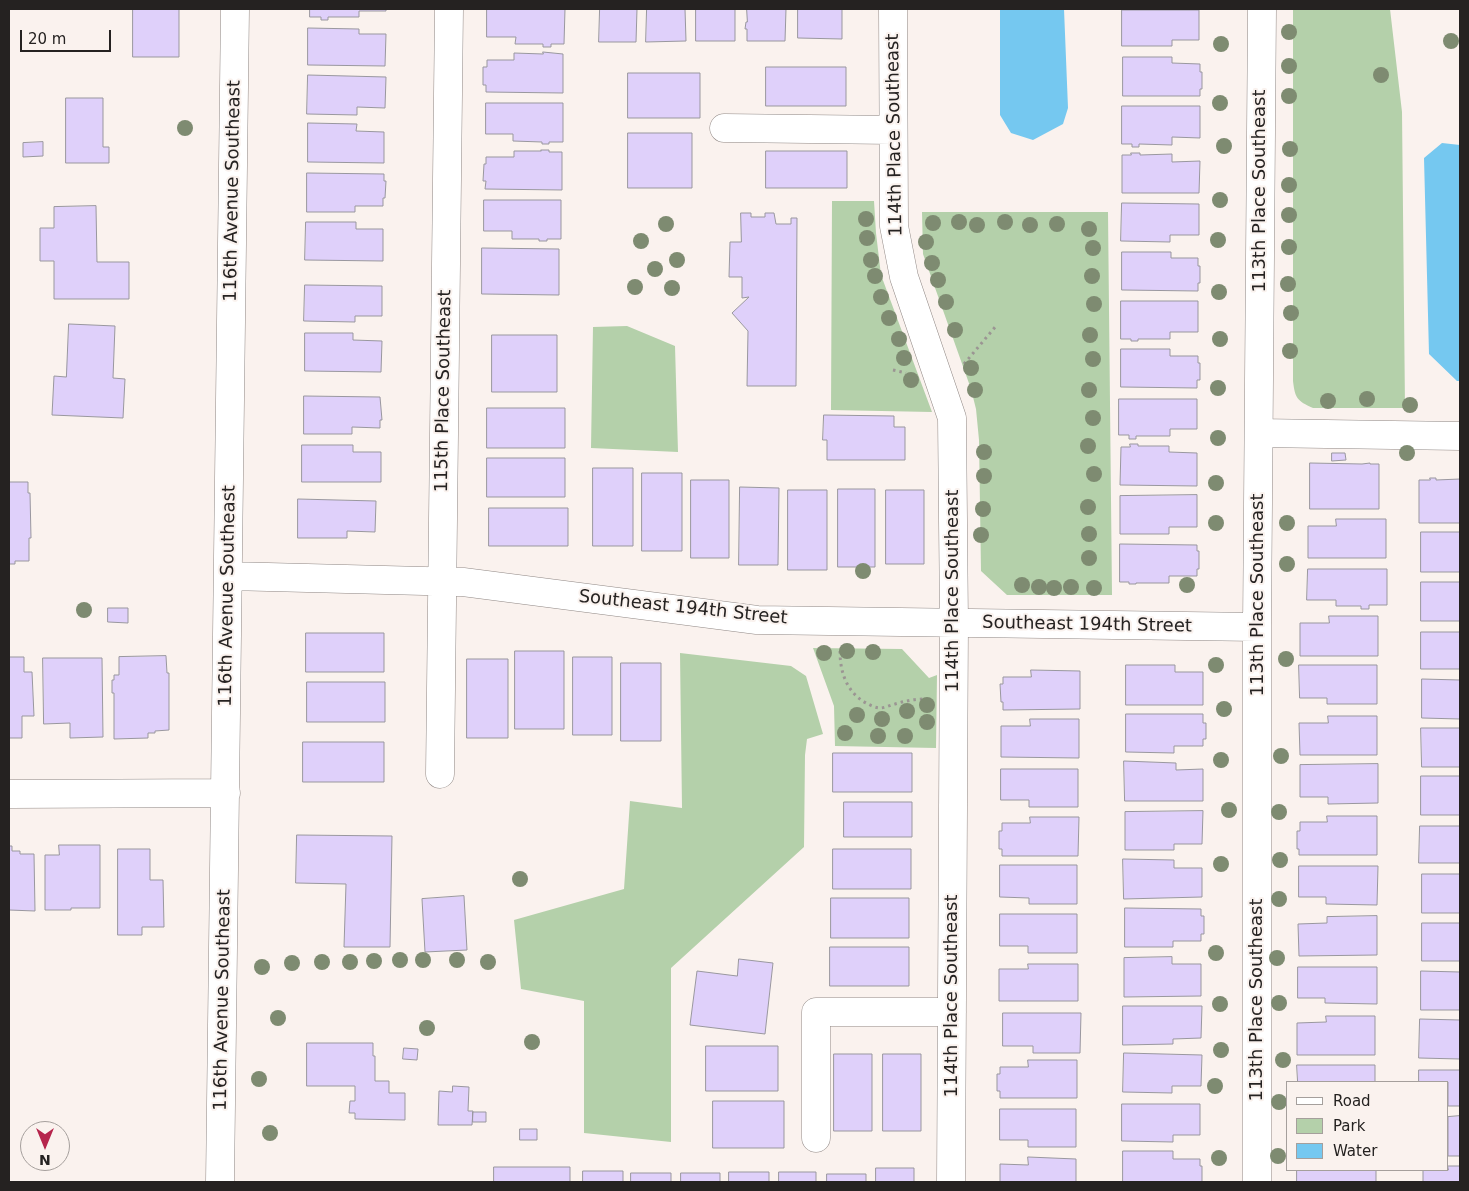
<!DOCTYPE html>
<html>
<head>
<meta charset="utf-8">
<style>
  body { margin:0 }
  #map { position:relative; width:1469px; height:1191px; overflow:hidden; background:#faf2ee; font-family:"DejaVu Sans",sans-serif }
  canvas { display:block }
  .frame { position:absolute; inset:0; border:10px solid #252221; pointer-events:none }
  .legend { position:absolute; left:1286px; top:1081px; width:162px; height:90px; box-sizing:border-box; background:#faf2ee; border:1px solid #a59f9c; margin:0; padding:6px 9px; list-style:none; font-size:15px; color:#252221 }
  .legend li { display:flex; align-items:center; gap:10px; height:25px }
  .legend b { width:25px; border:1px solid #a59f9c }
  .north { position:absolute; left:20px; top:1121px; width:50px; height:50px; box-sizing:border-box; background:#faf2ee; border:1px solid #a59f9c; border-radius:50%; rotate:180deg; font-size:14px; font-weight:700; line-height:20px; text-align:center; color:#252221 }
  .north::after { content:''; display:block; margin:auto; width:18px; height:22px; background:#b6254c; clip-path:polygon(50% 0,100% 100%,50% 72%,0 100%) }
  .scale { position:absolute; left:20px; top:30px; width:91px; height:22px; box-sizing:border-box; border:2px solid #252221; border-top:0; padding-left:6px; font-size:15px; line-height:18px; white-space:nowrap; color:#252221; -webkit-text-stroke:4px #faf2ee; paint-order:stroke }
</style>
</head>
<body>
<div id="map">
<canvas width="1469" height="1191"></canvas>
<div class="frame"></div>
<ul class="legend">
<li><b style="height:6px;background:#fff"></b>Road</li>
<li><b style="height:14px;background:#b4d0aa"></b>Park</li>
<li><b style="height:14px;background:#75c8f0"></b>Water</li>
</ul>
<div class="north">N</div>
<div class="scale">20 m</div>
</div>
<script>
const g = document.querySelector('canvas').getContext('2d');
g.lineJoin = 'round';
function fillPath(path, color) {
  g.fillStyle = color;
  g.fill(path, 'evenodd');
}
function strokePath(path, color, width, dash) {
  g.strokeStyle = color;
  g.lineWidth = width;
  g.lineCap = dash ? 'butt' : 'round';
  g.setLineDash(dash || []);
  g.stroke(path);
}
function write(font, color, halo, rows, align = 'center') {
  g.font = font + ' "DejaVu Sans",sans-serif';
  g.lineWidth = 4;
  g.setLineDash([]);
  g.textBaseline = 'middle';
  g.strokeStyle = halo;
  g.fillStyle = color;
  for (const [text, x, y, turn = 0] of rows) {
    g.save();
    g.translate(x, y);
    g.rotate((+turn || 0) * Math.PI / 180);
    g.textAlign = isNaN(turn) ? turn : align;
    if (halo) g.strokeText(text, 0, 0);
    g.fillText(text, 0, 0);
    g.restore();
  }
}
const green = new Path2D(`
  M1293,9H1390L1402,112L1405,408H1313C1297,401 1295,398 1293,381Z
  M832,201H874L876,233L881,275L932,412L831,410Z
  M922,212H1108L1112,595H1007L981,571L979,440L976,409L971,389L923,254Z
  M627,326L675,346L678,452L591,448L593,327Z
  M813,648L902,649L929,678L937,675L936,748L835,746L834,706Z
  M680,653L791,666L806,676L823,734L807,739L805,755L804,847L671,968V1142L584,1133V1001L521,989L514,920L624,889L630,801L682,808Z`);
const water = new Path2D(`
  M1000,9H1064L1068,108L1063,124L1033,140L1011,133L1000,115Z
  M1442,143L1460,145V381H1457L1429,354L1424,158Z`);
const building = new Path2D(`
  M133,9H179V57H133Z
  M310,9H386V11H359V17H328V20H321V17H310Z
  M487,9H565L564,44H551V47H543V44H515L516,37H487Z
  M600,9H637L636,42H599Z
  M647,9H685L686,41L646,42Z
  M696,9H735V41H696Z
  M747,9H786L785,41H747V29H745L746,22H747Z
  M798,9H842V39L798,38Z
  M1122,10H1199V40H1172V46H1122Z
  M308,28L359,29V34H386L385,66L308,65Z
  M543,52L563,54V93L486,92V85H483V67H487V60H514V53L543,54Z
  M1123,57H1172V63L1200,64V72H1202V89H1200V96H1123Z
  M766,67H846V106H766Z
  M628,73H700V118H628Z
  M308,75L386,77L385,108L357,107V115L307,114Z
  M66,98H103V147H109V163H66Z
  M486,103H563V142H549V144H542V142L513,141V134H486Z
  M1122,106H1200V138L1172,137V145L1139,144V147H1132V144H1122Z
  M308,123L357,124L356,131L384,132V163L308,162Z
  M628,133H692V188H628Z
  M43,142V156L23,157V143Z
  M541,150H549V152H562V190L485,189L486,181H483L484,164H486V157H514V151H541Z
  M766,151H847V188H766Z
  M1131,153H1140V155L1172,154V162L1200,161L1199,193H1122V155H1131Z
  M307,173L384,174V181H386L385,198H383V206H355V212H307Z
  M484,200H561V239H547V241H539V239H512V231H484Z
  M1122,203L1199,204V235H1170V242L1121,241Z
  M96,206L97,262H129V299H54V261H40V228H54V207Z
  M741,213H751V217H765V213H774L776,224H791V218H797L796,386H747L748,331L732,313L749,297L742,298V277H729L730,242H741Z
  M306,222H356V229H383V261L305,260Z
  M482,248L559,249V295L482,294Z
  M1122,252H1171V258H1198V266H1200V283H1198V291L1122,290Z
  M305,285L382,286V316H355V322L304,321Z
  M1121,301H1198V332H1170V339H1138V341H1131V339H1121Z
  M69,324L115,326L113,378L125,379L123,418L52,415L54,376L66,377Z
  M305,333H353V340L382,341L381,372L305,371Z
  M492,335H557V392H492Z
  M1121,349H1170V356H1198V363H1200V380H1197V388L1121,387Z
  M304,396L380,397L382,420H380V428L352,427V434H304Z
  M1119,399H1197V429H1170V436H1136V439H1129V435H1119Z
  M487,408H565V448H487Z
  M824,415L894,416V427H905V460H827V440H823Z
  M1130,444H1138V446H1169V452L1197,453V486L1120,485L1121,447H1130Z
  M302,445H353V452H381V482H302Z
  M1332,453H1345L1346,460L1332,461Z
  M487,458H565V497H487Z
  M1310,463L1362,464L1370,463V464H1379V509H1310Z
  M593,468H633V546H593Z
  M642,473H682V551H642Z
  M1430,478H1436V480L1460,479V523H1419V480H1430Z
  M691,480H729V558H691Z
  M9,482H28V493H30L31,538H29V561H15V564H9Z
  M740,487L779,488L778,565H739Z
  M838,489H875V567H838Z
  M788,490H827V570H788Z
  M886,490H924V564H886Z
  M1197,495V527H1169V534H1120V496Z
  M298,499L376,501L375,532L347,531V538H298Z
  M489,508H568V546H489Z
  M1336,519H1386V558H1308V526H1336Z
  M1421,532H1460V572H1421Z
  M1120,544L1197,545V551H1199V569H1197V576H1169V583H1136V584H1129V582H1120Z
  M1308,569H1387V605H1369V609H1361V606H1336V600H1307Z
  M1421,582H1460V621H1421Z
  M108,608H128V623L108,622Z
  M1329,616H1378V656H1300V623H1329Z
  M1421,632H1460V669H1421Z
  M306,633H384V672H306Z
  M515,651H564V729H515Z
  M166,656L167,673H169V730L155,731V733H148V738L114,739V693H112V680H114V675H119V657Z
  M9,657H24V672H32L34,716H22V738H9Z
  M573,657H612V735H573Z
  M43,658H102L103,737L70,738V723L44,724Z
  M467,659H508V738H467Z
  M621,663H661V741H621Z
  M1126,665H1175V672H1203V705H1126Z
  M1299,665H1377V704H1327V698H1300Z
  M1031,670L1080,671V709L1003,710V702H1001L1000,684H1003V677H1031Z
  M1422,679L1460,680V719L1422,718Z
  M307,682H385V722H307Z
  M1126,714H1203V723H1206V739H1203V746H1174V753L1126,752Z
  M1328,716H1377V755H1300L1299,723H1328Z
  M1030,719H1079V758L1001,757V726H1030Z
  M1421,728H1460V767H1422Z
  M303,742H384V782H303Z
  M833,753H912V792H833Z
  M1124,761L1176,763V770L1203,769V801H1125Z
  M1378,764V803L1328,804V797H1300V765Z
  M1001,769H1078V807H1029V800H1001Z
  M1421,776H1460V815H1421Z
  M844,802H912V837H844Z
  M1203,811L1202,844H1174V850H1125V812Z
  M1327,816H1377V855H1299V849H1297V831H1300V822H1327Z
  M1030,817H1079L1078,856H1002V849H999V831H1002V823H1030Z
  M1420,826H1460V863H1419Z
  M297,835L392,836L390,947H344L346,884L296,883Z
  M59,845H100V908H71V910H45V855H59Z
  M9,846H12V851H20V854H34L35,911L9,910Z
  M118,849H150V880H163L164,927H142V935H118Z
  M833,849H911V889H833Z
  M1123,859L1174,860V868H1202V897L1124,899Z
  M1000,865H1077V904H1029V898L1000,897Z
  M1299,866H1378L1377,905L1326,904V897H1299Z
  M1422,874H1460V913H1422Z
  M464,896L467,950L425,952L422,899Z
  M831,898H909V938H831Z
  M1125,908L1201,909V916H1204V934H1201V941H1173V947H1125Z
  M1000,914H1077V953H1028V946H1000Z
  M1377,916V955L1299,956L1298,924L1327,923V917Z
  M1422,923H1460V961H1422Z
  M830,947H909V986H830Z
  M1172,957V964H1201V996L1124,997V958Z
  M739,959L773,963L765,1034L690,1025L697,971L737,976Z
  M1028,964H1078V1001H999V969H1028Z
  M1298,967H1377V1004L1325,1003V998H1298Z
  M1421,971L1460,972V1010H1421Z
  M1123,1006H1202L1201,1038L1173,1039V1044L1123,1045Z
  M1003,1013H1081L1080,1053H1033V1046H1003Z
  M1326,1016H1375V1055H1297V1023L1326,1022Z
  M1420,1019L1460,1020V1059L1419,1058Z
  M307,1043H373V1056H375V1081H389V1093H405V1120L355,1119V1113H349L350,1101H355V1086H307Z
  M706,1046H778V1091H706Z
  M404,1048L418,1049L417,1060L403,1059Z
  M1124,1053L1202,1055L1201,1086H1172V1093L1123,1092Z
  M834,1054H872V1131H834Z
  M883,1054H921V1131H883Z
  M1028,1060H1077V1098H1000V1091H997V1074H1000V1067H1028Z
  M1297,1065H1375V1082H1298Z
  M1419,1070H1460V1106H1448V1082H1419Z
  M453,1086L469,1087L468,1111H473L472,1125H438L439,1091L452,1092Z
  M713,1101H784V1148H713Z
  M1122,1104H1200V1135H1173V1142L1122,1141Z
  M1000,1109H1076V1147H1028V1140H1000Z
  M473,1112H486V1122H473Z
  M1460,1116V1156H1448V1117Z
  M520,1129H537V1140H520Z
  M1123,1151H1173V1159H1200V1166H1202V1182H1123Z
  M1028,1157L1076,1159V1182H1000V1164L1028,1165Z
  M1448,1166H1460V1182H1423V1170H1448Z
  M494,1167H570V1182H494Z
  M876,1168H914V1182H876Z
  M1297,1170H1376V1182H1297Z
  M583,1171H623V1182H583Z
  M729,1172H769V1182H729Z
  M779,1172H816V1182H779Z
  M631,1173H671V1182H631Z
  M681,1173H720V1182H681Z
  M827,1174H866V1182H827Z`);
const path = new Path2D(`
  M964,364L996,326
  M893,370L906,373
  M840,651C840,671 846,692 866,703C870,705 875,708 880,708C885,708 890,705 895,704C905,701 915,699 925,699`);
const minor = new Path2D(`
  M893,9L894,226L904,277L952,418L954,623L951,1182
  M724,128L893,130
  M1259,433L1460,436
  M229,576L463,582L757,620L1257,627
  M440,774L449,9
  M9,794L226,793
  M816,1138V1012H952
  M220,1182L235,9
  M1257,1182V627L1262,9`);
const trees = [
  [1289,32],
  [1451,41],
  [1221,44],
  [1289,66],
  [1381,75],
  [1289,96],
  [1220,103],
  [185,128],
  [1224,146],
  [1290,149],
  [1289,185],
  [1220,200],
  [1289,215],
  [866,219],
  [959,222],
  [1005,222],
  [933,223],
  [666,224],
  [1057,224],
  [977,225],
  [1030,225],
  [1089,229],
  [867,238],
  [1218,240],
  [641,241],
  [926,242],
  [1289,247],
  [1093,248],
  [677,260],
  [871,260],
  [932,263],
  [655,269],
  [875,276],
  [1092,276],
  [938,280],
  [1288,284],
  [635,287],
  [672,288],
  [1219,292],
  [881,297],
  [946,302],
  [1094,304],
  [1291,313],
  [889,318],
  [955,330],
  [1090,335],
  [899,339],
  [1220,339],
  [1290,351],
  [904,358],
  [1093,359],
  [971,368],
  [911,380],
  [1218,388],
  [975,390],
  [1089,390],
  [1367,399],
  [1328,401],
  [1410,405],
  [1093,418],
  [1218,438],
  [1088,446],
  [984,452],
  [1407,453],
  [1094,474],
  [984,476],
  [1216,483],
  [1088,507],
  [983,509],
  [1216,523],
  [1287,523],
  [1089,534],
  [981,535],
  [1089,558],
  [1287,564],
  [863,571],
  [1022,585],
  [1187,585],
  [1039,587],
  [1071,587],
  [1054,588],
  [1094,588],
  [84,610],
  [847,651],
  [873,652],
  [824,653],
  [1286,659],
  [1216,665],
  [927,705],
  [1224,709],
  [907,711],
  [857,715],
  [882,719],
  [927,722],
  [845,733],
  [878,736],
  [905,736],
  [1281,756],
  [1221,760],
  [1229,810],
  [1279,812],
  [1280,860],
  [1221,864],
  [520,879],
  [1279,899],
  [1216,953],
  [1277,958],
  [400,960],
  [423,960],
  [457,960],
  [374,961],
  [322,962],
  [350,962],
  [488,962],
  [292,963],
  [262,967],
  [1279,1003],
  [1220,1004],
  [278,1018],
  [427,1028],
  [532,1042],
  [1221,1050],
  [1283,1060],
  [259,1079],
  [1215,1086],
  [1279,1102],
  [270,1133],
  [1278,1156],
  [1219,1158]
];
const streetNames = [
  ["114th Place Southeast",895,135,-91],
  ["116th Avenue Southeast",233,191,-89],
  ["113th Place Southeast",1260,191,-90],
  ["115th Place Southeast",444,391,-89],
  ["114th Place Southeast",953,591,-90],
  ["113th Place Southeast",1258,595,-90],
  ["116th Avenue Southeast",228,596,-89],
  ["Southeast 194th Street",683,608,6],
  ["Southeast 194th Street",1087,625,1],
  ["114th Place Southeast",952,996,-90],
  ["116th Avenue Southeast",223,1000,-89],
  ["113th Place Southeast",1257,1000,-90]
];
fillPath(green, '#b4d0aa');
fillPath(water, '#75c8f0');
fillPath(building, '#dfd0fa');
strokePath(building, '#99979e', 1);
strokePath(minor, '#908885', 29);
strokePath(path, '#9b9593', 3, [2.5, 4]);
strokePath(minor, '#fff', 28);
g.fillStyle = '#7e8b71';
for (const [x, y] of trees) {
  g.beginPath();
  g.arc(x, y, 8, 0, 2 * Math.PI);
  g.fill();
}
write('18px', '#252221', '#faf2ee', streetNames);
</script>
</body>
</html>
